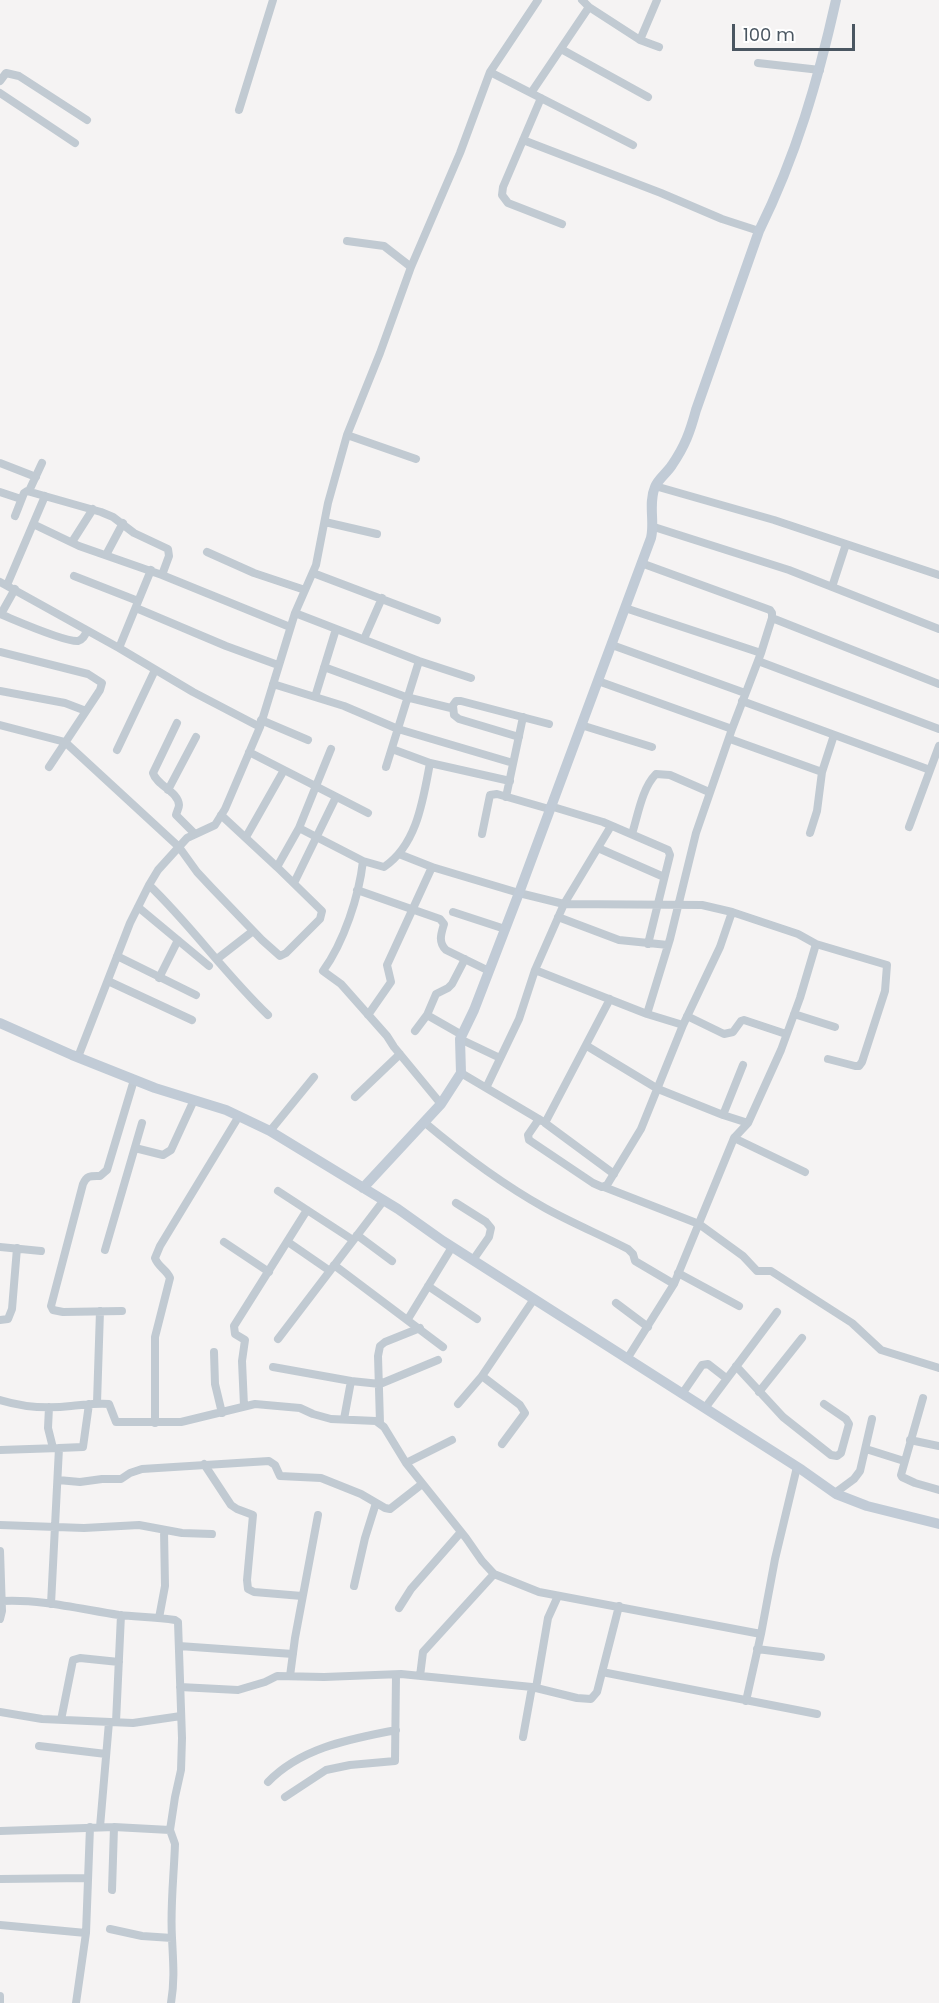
<!DOCTYPE html>
<html>
<head>
<meta charset="utf-8">
<style>
  body { margin:0 }
  #map { position:relative; width:939px; height:2003px; overflow:hidden; background:#f5f3f3; font-family:Poppins,sans-serif }
  canvas { display:block }
  .scale { position:absolute; left:732px; top:24px; width:123px; height:27px; box-sizing:border-box; border:3px solid #4a5661; border-top:0; padding-left:8px; font-size:18px; line-height:21px; white-space:nowrap; color:#4a5661; -webkit-text-stroke:4px #fff; paint-order:stroke }
</style>
</head>
<body>
<div id="map">
<canvas width="939" height="2003"></canvas>
<div class="scale">100 m</div>
</div>
<script>
const g = document.querySelector('canvas').getContext('2d');
g.lineJoin = 'round';
function strokePath(path, color, width, dash) {
  g.strokeStyle = color;
  g.lineWidth = width;
  g.lineCap = dash ? 'butt' : 'round';
  g.setLineDash(dash || []);
  g.stroke(path);
}
const street = new Path2D(`
  M582,0L589,7L531,93L633,145
  M589,7L640,40L659,47
  M640,40L657,0
  M561,49L648,97
  M758,63L820,70
  M490,72L531,93
  M0,81L6,73L19,76L87,120
  M0,93L75,143
  M541,98L503,187L502,195L508,203L562,224
  M239,110L273,0
  M523,140L661,193L722,219L759,231
  M347,241L384,246L411,267
  M347,435L416,459
  M0,463L36,477
  M655,486L774,520L939,575
  M29,491L42,463
  M0,492L21,499
  M15,516L24,493L27,491L101,512L113,517L134,533L168,549L169,556L162,575
  M325,522L377,534
  M33,524L79,546L162,575L290,627
  M654,527L789,570L939,629
  M72,542L93,509
  M207,552L254,573L305,590
  M106,555L123,523
  M313,573L437,620
  M74,576L138,601
  M0,582L119,648L193,692L260,727
  M7,585L45,496
  M832,587L846,544
  M136,608L226,646L278,665
  M625,608L761,653
  M295,613L419,661L471,678
  M0,614C15,620 64,642 78,641C83,640 85,635 87,631
  M1,614L15,589
  M772,618L939,684
  M364,639L382,598
  M612,645L745,693
  M119,648L151,570
  M0,652L88,674L102,683L100,690L49,767
  M758,661L939,729
  M324,667L406,697L451,708L456,701H461L549,724
  M598,681L732,729L761,653L772,618V613L770,610L641,563
  M273,684L344,706L398,729L513,763
  M0,691L65,703L86,711
  M315,697L336,629
  M742,701L930,770
  M453,706L454,715L459,719L519,737
  M261,720L308,740
  M177,723L153,773C157,786 178,791 179,805C179,808 177,811 176,815L195,834
  M0,725L65,742L179,847L197,872L211,887L262,940L280,956L286,953L320,919L322,911L277,867
  M581,725L652,747
  M730,739L822,772
  M392,749L430,763L510,781
  M117,750L155,670
  M249,752L368,813
  M386,767L419,661
  M168,790L196,737
  M506,797L523,717
  M550,806L603,822L668,850L670,855L648,944
  M221,815L277,867L299,828L363,861L384,867C417,845 423,800 430,763
  M909,827L939,746
  M299,828L331,749
  M810,833L817,811L822,772L834,735
  M482,834L490,795L497,794L549,809
  M632,834C638,815 642,788 656,774L670,775L709,792
  M246,837L284,770
  M598,848L664,877
  M399,854L432,867L519,893L564,904L702,905L732,912
  M363,861C359,896 344,942 323,971L341,984L387,1036L394,1047L441,1104
  M294,883L336,797
  M149,885C191,925 225,974 268,1015
  M357,890L440,919L444,924C441,934 438,942 446,950L489,971
  M138,907L209,966
  M453,912L505,929
  M558,917L619,940L668,945
  M117,956L196,995
  M217,959L253,931
  M535,970L647,1014L683,1025
  M159,978L178,940
  M108,981L192,1020
  M610,999L545,1123L614,1174
  M647,1014L670,939L696,833L732,729
  M794,1014L835,1027
  M368,1015L391,982L387,965L432,867
  M427,1015L462,1035
  M687,1016L724,1034L733,1032L741,1021L744,1020L786,1034
  M415,1031L427,1015L436,994L448,988L452,984L465,959
  M460,1039L500,1058
  M587,1046L658,1089L723,1115L748,1123
  M78,1057L130,923L149,885L158,870L187,838L215,825L225,809L260,727L295,613L316,565L328,503L347,435L380,353L411,267L460,153L490,72L538,0
  M461,1073L542,1121
  M486,1088L519,1019L535,970L564,904L611,826
  M355,1097L400,1054
  M723,1115L743,1065
  M539,1119L528,1135L529,1140L593,1183L602,1187L607,1185L641,1129L683,1025L720,947L732,912L798,934L816,944
  M424,1122C462,1154 502,1184 545,1208C572,1223 601,1235 628,1249L633,1254L635,1261L674,1284
  M270,1131L314,1077
  M734,1138L805,1172
  M135,1148L163,1155L171,1150L194,1100
  M604,1187L699,1224L743,1256L757,1271H771L852,1323L881,1350L939,1368
  M278,1191L353,1240
  M456,1203L486,1222L491,1228L489,1237L473,1260
  M357,1235L392,1261
  M224,1242L269,1272
  M288,1242L330,1271
  M0,1247L41,1251
  M105,1250L142,1123
  M334,1265L443,1347
  M678,1273L739,1306
  M428,1286L477,1319
  M616,1303L648,1327
  M122,1311L63,1312L53,1310L51,1306L83,1184C87,1175 91,1176 100,1176L107,1170L134,1080
  M408,1319L452,1247
  M0,1320L8,1319L12,1309L17,1248
  M278,1339L384,1200
  M214,1352L215,1384L222,1413
  M627,1359L674,1284L734,1138L748,1123L781,1050L800,998L816,944L887,965L885,991L862,1062L859,1066H855L828,1059
  M736,1366L783,1417L831,1455L837,1456L841,1453L849,1424L846,1419L824,1404
  M273,1367L351,1381L344,1419
  M482,1376L520,1405L525,1413L502,1444
  M351,1381L380,1384L438,1360
  M759,1392L802,1338
  M682,1394L702,1365L708,1364L726,1378
  M923,1398L901,1475L902,1477L915,1483L939,1490
  M0,1400C23,1407 47,1409 71,1406C84,1405 95,1403 109,1404L116,1422H181L255,1404L300,1408L313,1414L331,1419L376,1421L384,1427L406,1463L466,1538L482,1561L494,1574L539,1592L761,1634L775,1559L797,1467
  M97,1403L100,1311
  M458,1404L482,1376L534,1299
  M244,1406L242,1361L245,1340L235,1334L234,1326L307,1210
  M49,1407L48,1428L53,1448
  M705,1408L777,1312
  M155,1423V1337L170,1278C167,1270 158,1267 155,1258L160,1246L239,1116
  M380,1423L378,1356L380,1346L385,1342L420,1328
  M910,1440L939,1446
  M59,1448L83,1447L89,1404
  M866,1449L904,1461
  M0,1450L59,1448L51,1604
  M406,1463L452,1440
  M204,1464L231,1505L237,1509L253,1515L247,1580L248,1589L254,1592L302,1596
  M58,1480L80,1482L102,1479H121L130,1473L142,1469L269,1461L275,1465L280,1476L321,1478L361,1494L385,1508L390,1509L422,1484
  M835,1493L854,1479L860,1471L872,1419
  M0,1525L84,1528L139,1525L182,1533L212,1534
  M0,1551L2,1611L0,1619
  M354,1586L365,1538L376,1503
  M2,1601C41,1599 80,1609 119,1615C138,1617 157,1617 175,1620L178,1622L182,1738L181,1770L175,1797L170,1830L175,1844C174,1875 170,1907 172,1938C173,1960 175,1980 171,2003
  M399,1608L411,1589L461,1532
  M159,1618L165,1586L164,1530
  M179,1646L293,1654
  M757,1649L821,1657
  M602,1672L817,1714
  M290,1676L295,1638L318,1515
  M420,1676L423,1652L494,1574
  M180,1687L238,1690L265,1682L277,1676L324,1677L401,1674L532,1687L577,1698L591,1699L597,1692L619,1606
  M536,1688L548,1618L558,1596
  M746,1701L761,1634
  M0,1712L42,1719L133,1723L181,1716
  M61,1720L73,1660L80,1658L119,1662
  M116,1722L121,1615
  M523,1737L532,1687
  M39,1746L106,1754
  M268,1782C302,1747 351,1739 396,1730
  M285,1797L326,1770L350,1765L395,1761L396,1675
  M100,1827L109,1722
  M114,1827L170,1830
  M0,1831L114,1827L112,1890
  M0,1879L88,1878
  M0,1925L86,1933
  M110,1929L142,1936L172,1938
  M0,1996V2003
  M76,2003L86,1933L90,1827`);
const secondary = new Path2D(`
  M0,1023L72,1055L155,1088L226,1110L270,1131L398,1209L443,1241L802,1470L836,1494L867,1506L939,1524
  M363,1188L441,1104L461,1073L460,1039L474,1010L519,893L651,538C655,522 648,503 655,487C658,479 667,473 672,465C685,446 690,432 696,410L759,231C796,156 818,81 836,0`);
strokePath(street, '#c1cad2', 8);
strokePath(secondary, '#c1cbd6', 10);
</script>
</body>
</html>
